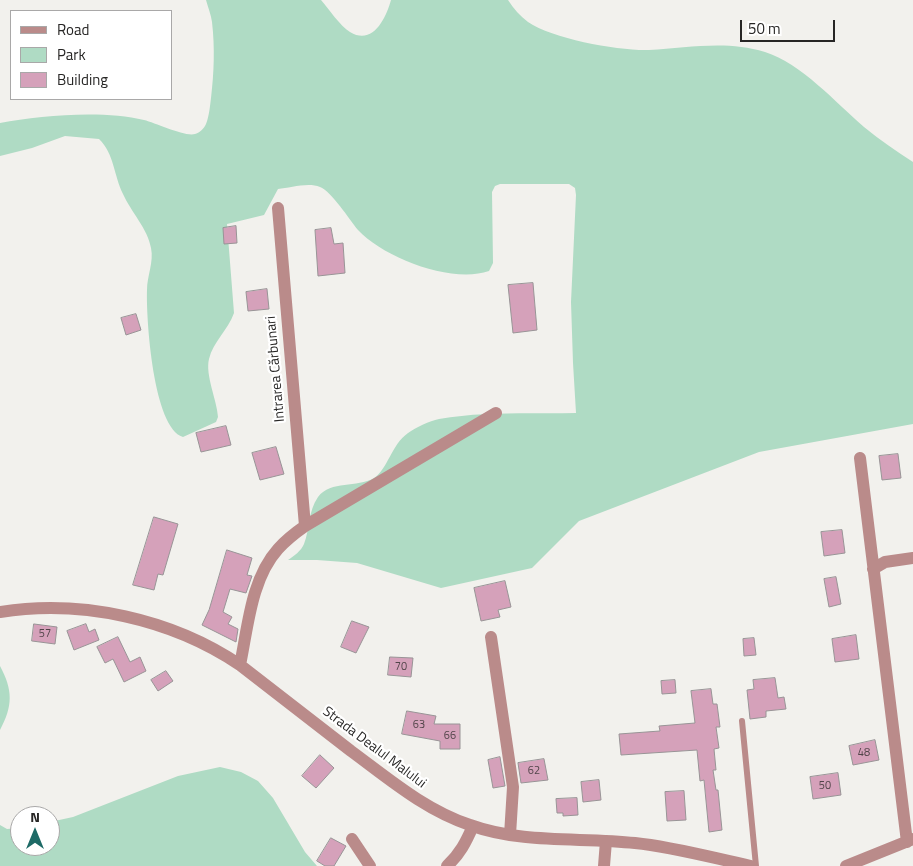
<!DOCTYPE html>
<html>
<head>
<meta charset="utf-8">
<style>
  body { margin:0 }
  #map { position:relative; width:913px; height:866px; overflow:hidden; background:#f2f1ed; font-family:"Titillium Web",sans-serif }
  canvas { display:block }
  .legend { position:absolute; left:10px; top:10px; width:162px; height:90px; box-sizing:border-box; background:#fff; border:1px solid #a9a8a8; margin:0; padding:6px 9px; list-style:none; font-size:15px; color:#272625 }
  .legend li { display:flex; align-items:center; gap:10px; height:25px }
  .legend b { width:25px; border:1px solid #a9a8a8 }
  .north { position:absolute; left:10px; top:806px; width:50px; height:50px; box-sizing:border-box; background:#fff; border:1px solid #a9a8a8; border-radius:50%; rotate:0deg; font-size:14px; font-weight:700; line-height:20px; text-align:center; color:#272625 }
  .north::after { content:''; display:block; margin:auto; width:18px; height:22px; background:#1e6a66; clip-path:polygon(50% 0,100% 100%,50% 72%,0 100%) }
  .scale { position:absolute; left:740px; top:20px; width:95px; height:22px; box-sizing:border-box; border:2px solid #272625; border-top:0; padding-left:6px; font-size:15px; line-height:18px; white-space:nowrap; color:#272625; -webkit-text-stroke:4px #fff; paint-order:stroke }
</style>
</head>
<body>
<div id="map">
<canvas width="913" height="866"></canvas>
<ul class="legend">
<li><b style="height:6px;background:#ba8b8a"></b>Road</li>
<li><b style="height:14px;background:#afdbc4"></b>Park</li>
<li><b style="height:14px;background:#d5a1ba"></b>Building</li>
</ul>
<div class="north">N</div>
<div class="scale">50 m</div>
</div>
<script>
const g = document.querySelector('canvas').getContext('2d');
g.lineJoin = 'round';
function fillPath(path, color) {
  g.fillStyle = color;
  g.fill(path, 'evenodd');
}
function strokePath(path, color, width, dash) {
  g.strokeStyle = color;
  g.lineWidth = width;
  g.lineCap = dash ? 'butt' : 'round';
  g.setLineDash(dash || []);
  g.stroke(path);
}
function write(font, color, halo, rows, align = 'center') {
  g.font = font + ' "Titillium Web",sans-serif';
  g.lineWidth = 4.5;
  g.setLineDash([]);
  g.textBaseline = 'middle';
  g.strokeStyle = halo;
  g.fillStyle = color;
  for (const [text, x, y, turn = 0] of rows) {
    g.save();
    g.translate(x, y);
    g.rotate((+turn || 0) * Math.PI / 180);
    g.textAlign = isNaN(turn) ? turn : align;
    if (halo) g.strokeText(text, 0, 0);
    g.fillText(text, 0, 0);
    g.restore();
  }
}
const green = new Path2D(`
  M206,0H321C329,9 340,26 350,32C373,46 386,18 391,0H508C514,9 520,16 528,22C553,39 619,51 649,50C688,48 726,40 765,52C801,63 836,103 864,127C880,140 896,151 913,162V424L759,452L579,521L532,568L441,588L357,563L317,560H288C294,556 301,551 304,544C310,529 308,511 318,497C331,480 357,488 374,478C388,469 391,445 408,433C417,427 429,421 439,419C484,411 531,414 576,413L573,363L571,302L576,195L575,188L569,184H500L495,186L492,192L493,263L489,271C452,284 384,258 358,230C350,220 331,191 320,187C308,182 290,188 278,189L264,215L227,224L234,313C228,330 213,342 209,359C205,375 217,400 218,417L216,422L183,437C153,428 146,318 147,290C147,276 154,262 151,248C148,229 131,212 123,194C114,176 114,153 99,139L65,136L32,148L0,156V123C41,115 104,110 144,120C156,123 185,137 195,134C199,133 204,129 206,124C209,117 210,106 211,98C214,73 215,48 212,22C211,15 208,7 206,0Z
  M0,666C13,690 13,706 0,730Z
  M220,767L241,772L258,781L273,798L305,852L317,866H0V825L7,829L20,828V846H50V822L73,817L178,776Z`);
const building = new Path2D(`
  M236,226L237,243L224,244L223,228Z
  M331,228L334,244L343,243L345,273L318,276L315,230Z
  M533,283L537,330L513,333L508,285Z
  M267,289L269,309L248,311L246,292Z
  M136,314L141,330L126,335L121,318Z
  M226,426L231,445L201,452L196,433Z
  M276,447L284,474L260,480L252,453Z
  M898,454L901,478L882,480L879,456Z
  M154,517L178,524L163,575L158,574L154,590L133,585Z
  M842,530L845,553L824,556L821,532Z
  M227,550L252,558L247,575L252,576L246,593L230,589L223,612L232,617L228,624L238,629L236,642L202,625L209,610Z
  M836,577L841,604L829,607L824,579Z
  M505,581L511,607L498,610L500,617L481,621L474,588Z
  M352,621L369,627L356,653L341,647Z
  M34,624L57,627L55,644L32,641Z
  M86,624L89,632L95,629L99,640L74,650L67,631Z
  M856,635L859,659L835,662L832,639Z
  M118,637L130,662L140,657L146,671L124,682L113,659L105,663L97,647Z
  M754,638L756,655L744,656L743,639Z
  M390,657L413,658L411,677L388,675Z
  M166,671L173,681L158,691L151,680Z
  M775,678L778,698L784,697L786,709L766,711V717L750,719L747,690L754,689L753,680Z
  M675,680L676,693L662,694L661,681Z
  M711,689L713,704H717L720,727H716L719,748L714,749L716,770H713L716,790H718L722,830L709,832L704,780L700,781L697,750L621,755L619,734L660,731L659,726L695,723L691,691Z
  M407,711L436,716L434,724H460V749H440V741L402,734Z
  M875,740L879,760L853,765L849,746Z
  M320,755L334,768L316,788L302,776Z
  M500,757L505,786L493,788L488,760Z
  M544,759L548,780L521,783L518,763Z
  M838,773L841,795L813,799L810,777Z
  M599,780L601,800L583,802L581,782Z
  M684,791L686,820L667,821L665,792Z
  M577,798L578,815L563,816V813H557L556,799Z
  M331,838L346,846L334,866H325L317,861Z`);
const service = new Path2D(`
  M742,721L756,866`);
const minor = new Path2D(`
  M278,208L305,526
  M860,458L907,842
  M873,569L885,562L913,558
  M0,612C82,599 172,619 240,665C277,694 314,722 351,751C389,779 425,810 470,825C522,844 581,837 635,843C674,847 713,858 751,866
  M491,637L513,787L510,835
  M240,665C248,627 251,579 278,549C286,540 295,533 305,526L496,413
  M352,839L370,866
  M447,866C460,854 466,842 473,826
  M604,866L606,841
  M846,866L913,839`);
const numberNames = [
  ["57",45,634],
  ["70",401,667],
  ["63",419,725],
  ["66",450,736],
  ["48",864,753],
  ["62",534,771],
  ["50",825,786]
];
const streetNames = [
  ["Intrarea Cărbunari",276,369,-95],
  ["Strada Dealul Malului",374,748,37]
];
fillPath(green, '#afdbc4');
fillPath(building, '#d5a1ba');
strokePath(building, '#989496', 1);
strokePath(service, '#ba8b8a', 6);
strokePath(minor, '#ba8b8a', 12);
write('11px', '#52454a', null, numberNames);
write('14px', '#272625', '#fff', streetNames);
</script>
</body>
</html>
